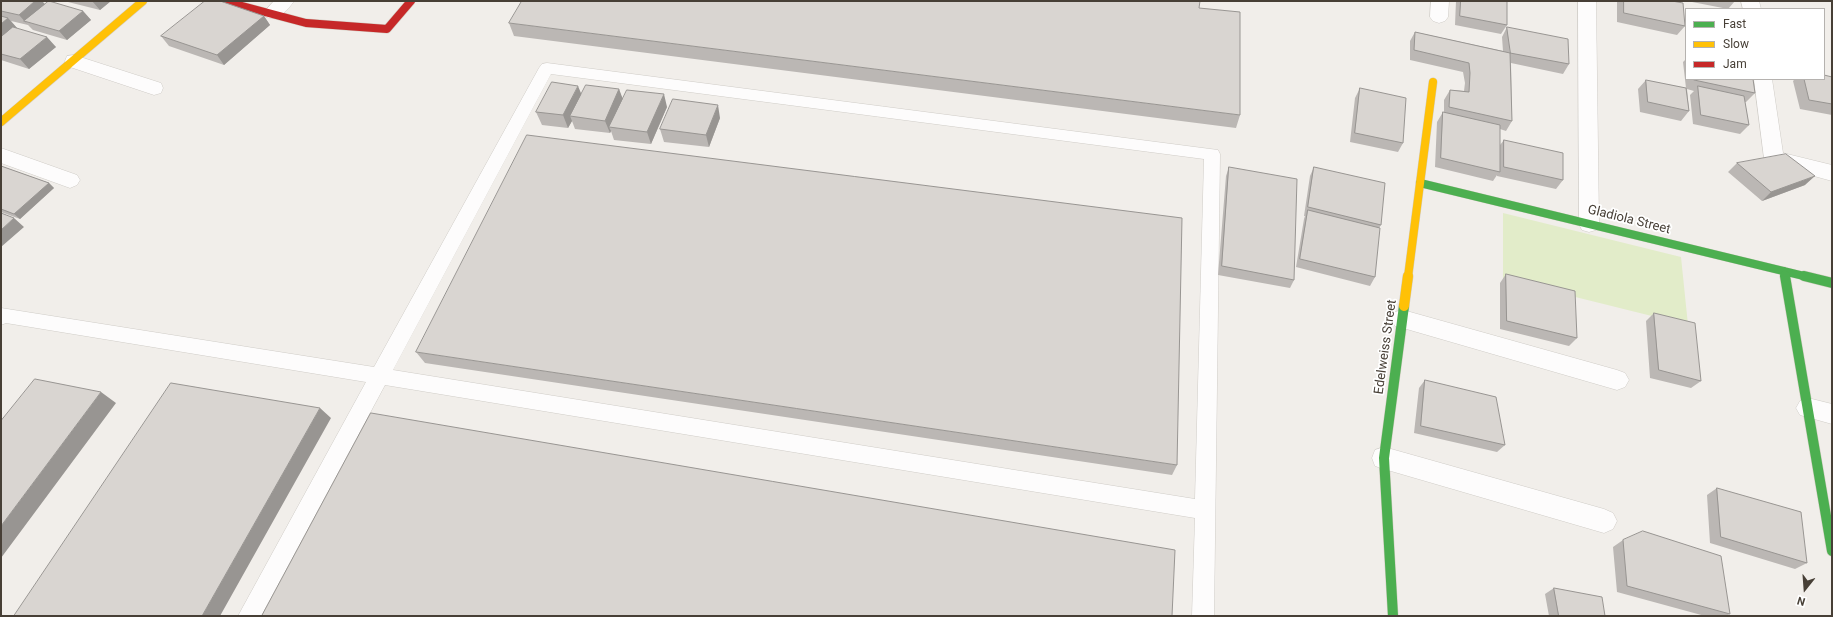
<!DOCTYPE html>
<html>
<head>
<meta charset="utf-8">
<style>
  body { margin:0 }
  #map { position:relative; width:1833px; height:617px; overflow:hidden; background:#f1eeea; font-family:Roboto,sans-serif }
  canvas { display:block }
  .frame { position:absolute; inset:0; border:2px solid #473f36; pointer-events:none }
  .legend { position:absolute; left:1685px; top:8px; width:140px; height:72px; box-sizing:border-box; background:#fff; border:1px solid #b5b2af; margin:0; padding:5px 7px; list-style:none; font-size:12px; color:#473f36 }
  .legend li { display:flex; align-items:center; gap:8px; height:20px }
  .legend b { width:20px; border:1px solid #b5b2af }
  .north { position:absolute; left:1785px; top:569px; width:40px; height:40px; -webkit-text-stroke:3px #fff; paint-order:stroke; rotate:197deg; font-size:11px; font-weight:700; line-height:16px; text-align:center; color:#473f36 }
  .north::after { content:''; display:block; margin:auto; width:14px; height:18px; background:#473f36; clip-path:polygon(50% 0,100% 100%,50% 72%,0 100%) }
</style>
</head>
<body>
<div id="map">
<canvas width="1833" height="617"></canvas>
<div class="frame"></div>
<ul class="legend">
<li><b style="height:5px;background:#4caf50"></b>Fast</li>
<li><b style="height:5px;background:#ffc107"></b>Slow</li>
<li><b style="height:5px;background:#c62828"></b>Jam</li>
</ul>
<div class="north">N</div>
</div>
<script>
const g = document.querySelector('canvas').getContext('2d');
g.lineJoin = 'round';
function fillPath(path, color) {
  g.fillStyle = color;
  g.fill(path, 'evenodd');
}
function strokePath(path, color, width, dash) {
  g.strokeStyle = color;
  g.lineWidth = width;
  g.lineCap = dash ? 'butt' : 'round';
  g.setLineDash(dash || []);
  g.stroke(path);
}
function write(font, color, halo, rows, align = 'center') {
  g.font = font + ' Roboto,sans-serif';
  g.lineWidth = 3.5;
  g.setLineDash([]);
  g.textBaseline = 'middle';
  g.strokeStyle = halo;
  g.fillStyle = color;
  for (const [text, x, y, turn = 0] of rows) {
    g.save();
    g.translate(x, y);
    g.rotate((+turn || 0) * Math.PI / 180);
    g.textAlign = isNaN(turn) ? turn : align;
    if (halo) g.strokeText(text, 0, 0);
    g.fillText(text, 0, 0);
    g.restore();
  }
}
const green = new Path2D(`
  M1503,213L1681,257L1688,325L1503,279Z`);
const lane = new Path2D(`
  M547,63L1218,150L1220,154L1214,616H1192L1195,518L385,385L261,616H238L366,382L6,323L1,325V308L374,367L539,68L542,64ZM551,74L1204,159L1195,499L393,370Z`);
const street = new Path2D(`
  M274,1H294C287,11 278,21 266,17L263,13Z
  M1431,1H1449L1448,17L1445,21L1439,23L1433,21L1430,17Z
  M1578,1H1596L1599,224L1596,230L1589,232L1582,230L1579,224Z
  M1741,1H1759L1761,9H1743Z
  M74,55L161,83L163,88L161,93L154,95L67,66L65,61L67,56Z
  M1754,79H1772L1783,153L1832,165V181L1767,163L1764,158Z
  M1,148L77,175L80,180L77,185L70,188L1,163Z
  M1403,310L1617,370L1625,373L1629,380L1625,387L1617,390L1403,328L1395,326L1392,319L1395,312Z
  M1808,398L1832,404V424L1800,415L1796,408L1800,401Z
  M1384,447L1604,509L1613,513L1617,521L1613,529L1604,533L1384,469L1375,466L1372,458L1375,450Z`);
const fastFar1 = new Path2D(`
  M1420,183L1808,277
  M1784,271L1785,277`);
const fast = new Path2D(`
  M1785,276L1832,551
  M1804,276L1832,283
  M1393,616L1384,458L1404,306`);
const slowFar1 = new Path2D(`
  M1,122L143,1
  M1408,277L1433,82`);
const slow = new Path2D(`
  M1404,306L1408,276`);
const jam = new Path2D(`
  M223,1L306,23L387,29L411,1`);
const wall = new Path2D(`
  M1,1H42L45,4L83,11L91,20L67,40L33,30L28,25L11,21L17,28H16L56,47L29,69L1,60Z
  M67,1H111L100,10L68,2Z
  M1456,1H1507V25L1501,34L1455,25Z
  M1617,1H1672L1685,26L1677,35L1617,22Z
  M1687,1H1735L1728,9Z
  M264,16L270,25L224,65L169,46L161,36Z
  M509,23L1240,115L1236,128L514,36Z
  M1507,27L1569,64L1563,74L1511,63L1512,121L1506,131L1500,129V145L1504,140L1563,180L1556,189L1497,176V175L1493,181L1435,167L1437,122L1443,112H1444V100L1450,90L1464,91L1465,83L1463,72L1410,60V41L1415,32L1503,51L1502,37Z
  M1686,59V79H1753L1755,93L1746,102H1745L1749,125L1740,134L1693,124L1690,95L1694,91L1687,89L1689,111L1681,121L1640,112L1638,89L1646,80L1686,88L1683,62Z
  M1832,77V115L1800,109L1793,81L1795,79H1824Z
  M1360,88L1403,143L1398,152L1350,142L1355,98Z
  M619,89L622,99L667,107L651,144L614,140L611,131L610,133L575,129L572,121L568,128L542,125L536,112L581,94Z
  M720,118L709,147L664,142L660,129Z
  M1737,163L1805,185L1762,201L1728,172Z
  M1,166L49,183L54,188L20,219L1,212Z
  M1229,167L1294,280L1290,288L1218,275L1226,176Z
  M1314,167L1381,225L1379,228L1375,277L1370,286L1296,267L1304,219L1305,216H1304L1310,176Z
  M1506,274L1577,338L1569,346L1500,329V283Z
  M1654,313L1701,381L1691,388L1650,378L1646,321Z
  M416,352L1177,465L1172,475L425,363Z
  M1425,380L1505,445L1497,452L1414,433L1419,388Z
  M1717,488L1807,563L1795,569L1710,543L1707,495Z
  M1623,540L1730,614L1726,616H1705L1617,592L1613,547Z
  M1554,588L1605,616H1549L1545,594Z`);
const shadedWall = new Path2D(`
  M35,1H42L47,7L24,21L28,25L19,15Z
  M92,1H111L100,10Z
  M83,11L91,20L67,40L59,31Z
  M264,16L270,25L224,65L217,55Z
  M8,18L17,28L2,39L1,38V24Z
  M47,37L56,47L29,69L20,59Z
  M578,86L583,98L570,116L572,121L568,128L563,115Z
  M619,89L624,102L609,127L611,131L610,133L605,121Z
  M664,94L667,107L651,144L647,132Z
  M718,105L720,118L709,147L706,135Z
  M1815,176L1805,185L1762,201L1771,192Z
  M49,183L54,188L20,219L14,214Z
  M14,218L24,227L1,247V230Z
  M101,392L116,403L1,558V526Z
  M320,408L331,418L220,616H202Z`);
const building = new Path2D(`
  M1,1H35L19,15L1,11Z
  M49,1L83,11L59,31L24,21Z
  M205,1H220L264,16L217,55L161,36Z
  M522,1H1200L1199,8L1240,12V115L509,23Z
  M1461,1H1507V25L1460,16Z
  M1624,1H1672L1683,3L1685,26L1624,13Z
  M1,16L8,18L1,24Z
  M13,27L47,37L20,59L1,54V37Z
  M1507,27L1568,39L1569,64L1510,53L1512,121L1449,107L1450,90L1469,92L1470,73L1469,63L1414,50L1415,32L1510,53Z
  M1824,75L1832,77V104L1809,100L1804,79H1824Z
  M1694,79H1753L1755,93L1694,80Z
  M1646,80L1686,88L1689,111L1648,102Z
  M552,82L578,86L563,115L536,112Z
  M586,85L619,89L605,121L570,116Z
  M1698,86L1744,96L1749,125L1701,115Z
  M1360,88L1406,98L1403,143L1355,133Z
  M627,90L664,94L647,132L609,127Z
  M673,99L718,105L706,135L660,129Z
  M1443,112L1500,125V172L1441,158Z
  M527,135L1182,218L1177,465L416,352Z
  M1504,140L1563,153V180L1504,167Z
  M1786,154L1815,176L1771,192L1737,163Z
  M1,166L49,183L14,214L1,209Z
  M1229,167L1297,179L1294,280L1222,266Z
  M1314,167L1385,183L1381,225L1308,207Z
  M1308,210L1380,228L1375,277L1300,259Z
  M1,213L14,218L1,230Z
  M1506,274L1575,291L1577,338L1507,321Z
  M1654,313L1695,323L1701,381L1659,370Z
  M35,379L101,392L1,526V421Z
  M1425,380L1496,397L1505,445L1421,426Z
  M171,383L320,408L202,616H14Z
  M371,413L1175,550L1172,616H262Z
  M1717,488L1801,512L1807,563L1721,537Z
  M1643,531L1721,556L1730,614L1627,586L1623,540Z
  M1554,588L1602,597L1605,616H1559Z`);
const streetNames = [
  ["Gladiola Street",1629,220,14],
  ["Edelweiss Street",1386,347,-82]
];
fillPath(green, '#e2ecc9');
strokePath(lane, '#cfccc7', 1);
strokePath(street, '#cfccc7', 1);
strokePath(fastFar1, '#d2ccc2', 9);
strokePath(fast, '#d2ccc2', 11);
strokePath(slowFar1, '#d2ccc2', 9);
strokePath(slow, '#d2ccc2', 11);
strokePath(jam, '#d2ccc2', 9);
fillPath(lane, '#fdfcfc');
fillPath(street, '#fdfcfc');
strokePath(fastFar1, '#4caf50', 8);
strokePath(fast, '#4caf50', 10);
strokePath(slowFar1, '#ffc107', 8);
strokePath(slow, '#ffc107', 10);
strokePath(jam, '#c62828', 8);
fillPath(wall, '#bbb7b4');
fillPath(shadedWall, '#989592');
fillPath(building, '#d9d5d1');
strokePath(building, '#989592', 1);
write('13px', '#473f36', '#fff', streetNames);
</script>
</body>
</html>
